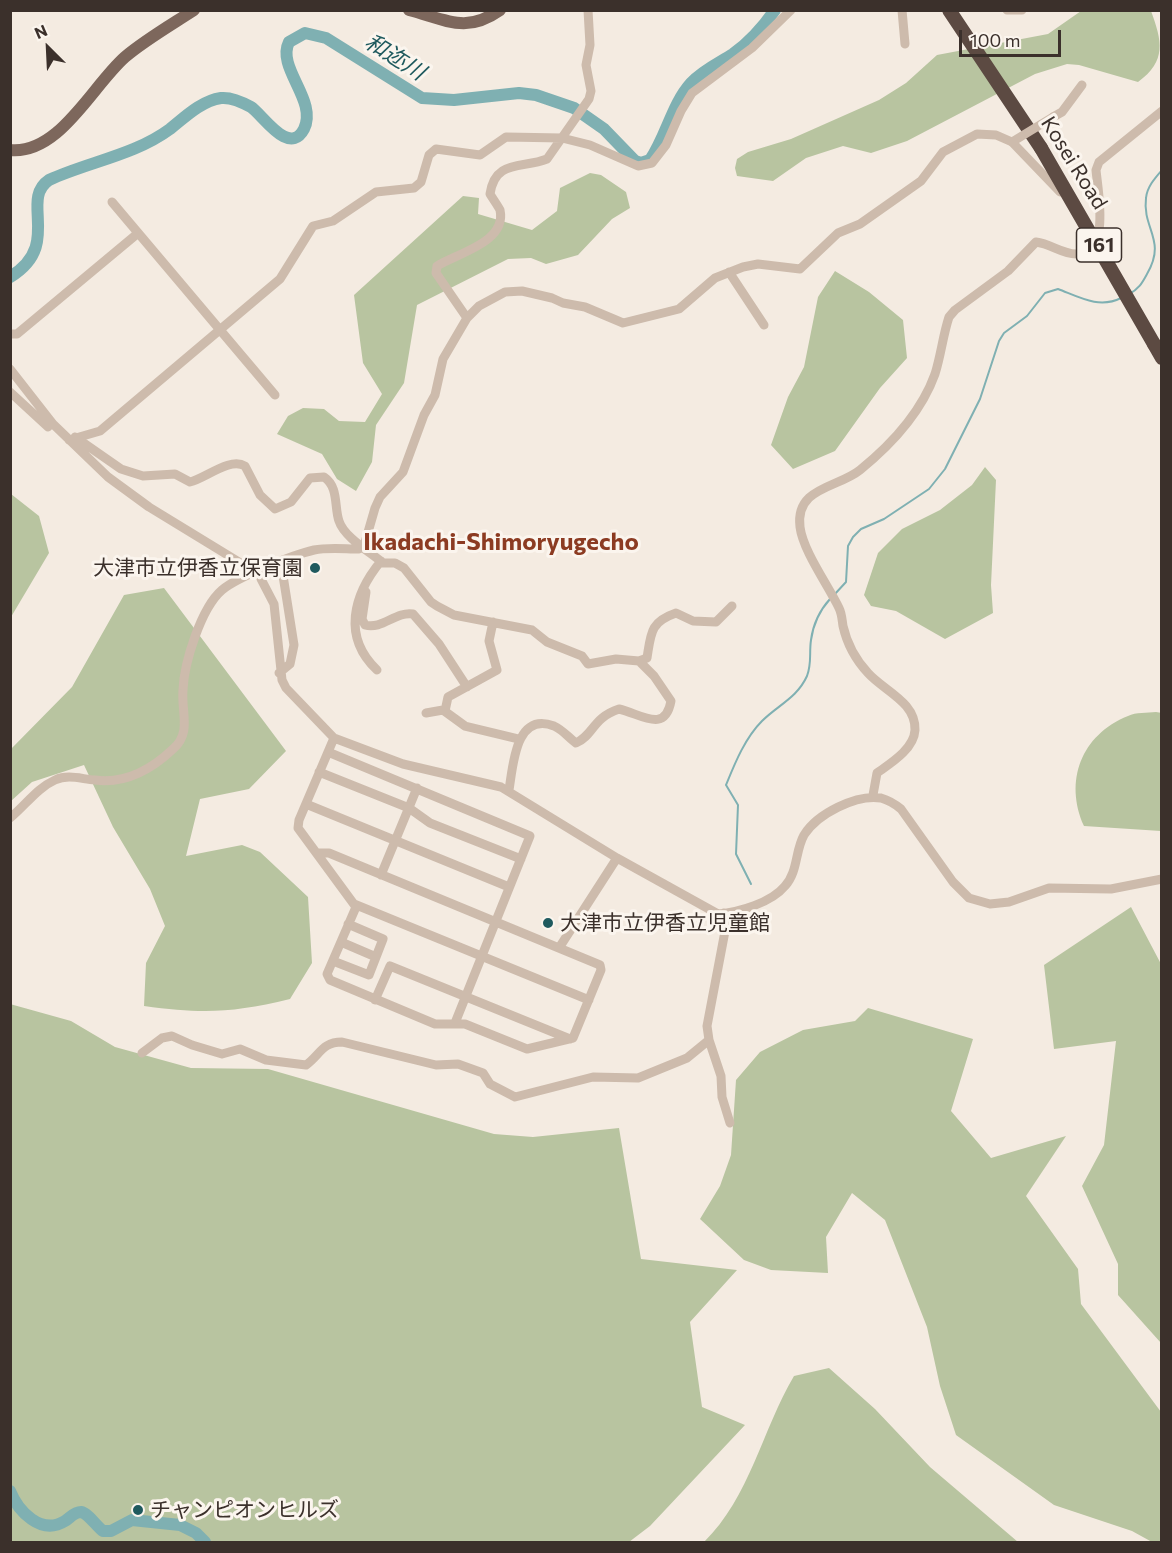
<!DOCTYPE html>
<html>
<head>
<meta charset="utf-8">
<style>
  body { margin:0 }
  #map { position:relative; width:1172px; height:1553px; overflow:hidden; background:#f4ebe1; font-family:Commissioner,sans-serif }
  canvas { display:block }
  .frame { position:absolute; inset:0; border:12px solid #3b302b; pointer-events:none }
  .north { position:absolute; left:18px; top:18px; width:60px; height:60px; -webkit-text-stroke:4px #fbf5ee; paint-order:stroke; rotate:336deg; font-size:16px; font-weight:700; line-height:24px; text-align:center; color:#3b302b }
  .north::after { content:''; display:block; margin:auto; width:21px; height:27px; background:#3b302b; clip-path:polygon(50% 0,100% 100%,50% 72%,0 100%) }
  .scale { position:absolute; left:959px; top:30px; width:102px; height:27px; box-sizing:border-box; border:3px solid #3b302b; border-top:0; padding-left:8px; font-size:18px; line-height:21px; white-space:nowrap; color:#3b302b; -webkit-text-stroke:4px #fbf5ee; paint-order:stroke }
</style>
</head>
<body>
<div id="map">
<canvas width="1172" height="1553"></canvas>
<div class="frame"></div>
<div class="north">N</div>
<div class="scale">100 m</div>
</div>
<script>
const g = document.querySelector('canvas').getContext('2d');
g.lineJoin = 'round';
function fillPath(path, color) {
  g.fillStyle = color;
  g.fill(path, 'evenodd');
}
function strokePath(path, color, width, dash) {
  g.strokeStyle = color;
  g.lineWidth = width;
  g.lineCap = dash ? 'butt' : 'round';
  g.setLineDash(dash || []);
  g.stroke(path);
}
function write(font, color, halo, rows, align = 'center') {
  g.font = font + ' Commissioner,"Noto Sans JP",sans-serif';
  g.lineWidth = 6;
  g.setLineDash([]);
  g.textBaseline = 'middle';
  g.strokeStyle = halo;
  g.fillStyle = color;
  for (const [text, x, y, turn = 0] of rows) {
    g.save();
    g.translate(x, y);
    g.rotate((+turn || 0) * Math.PI / 180);
    g.textAlign = isNaN(turn) ? turn : align;
    if (halo) g.strokeText(text, 0, 0);
    g.fillText(text, 0, 0);
    g.restore();
  }
}
const green = new Path2D(`
  M1081,11H1151C1162,41 1167,61 1138,82L1079,65L1067,64L1035,74L907,141L871,153L843,146L806,158L773,181L737,176L735,168L737,159L748,152L791,139L879,100L906,83L937,55L1048,34Z
  M590,173L601,175L626,192L630,208L612,219L578,255L546,264L531,258L508,259L417,305L404,383L376,425L372,462L356,491L337,479L322,454L277,434L288,416L303,408L324,409L339,421L365,422L382,394L363,363L354,295L463,196L479,198L478,214L532,230L557,211L560,188Z
  M835,271L869,292L903,320L907,358L880,388L835,451L793,469L771,445L788,397L804,367L818,297Z
  M985,467L996,480L991,585L993,613L945,639L896,611L871,606L864,595L878,553L902,529L940,510L972,485Z
  M11,494L39,516L49,553L11,617Z
  M164,588L286,751L249,789L200,799L186,856L242,845L260,852L308,897L312,963L290,999C232,1013 203,1014 144,1006L146,963L165,926L150,889L113,827L84,765L32,782L11,801V749L72,687L124,595Z
  M1156,712L1162,713L1161,831L1084,826C1064,781 1081,735 1128,716C1136,712 1147,713 1156,712Z
  M1131,907L1161,964V1343L1118,1295V1264L1082,1186L1104,1145L1116,1041L1054,1049L1044,965Z
  M10,1004L71,1021L115,1047L191,1068L268,1069L494,1134L533,1137L619,1128L641,1259L737,1270L690,1322L702,1407L745,1425L650,1526L629,1542H11Z
  M868,1008L973,1039L951,1111L991,1158L1066,1136L1026,1196L1078,1269L1081,1304L1161,1412V1542H1152L1132,1531L1054,1505L956,1435L940,1386L927,1327L885,1220L852,1193L826,1237L828,1273L771,1270L744,1260L700,1219L720,1186L731,1155L736,1080L760,1052L803,1030L855,1021Z
  M829,1368L875,1409L930,1467L1018,1542H704C750,1497 762,1430 794,1376Z`);
const stream = new Path2D(`
  M1129,294C1139,289 1142,283 1147,274C1167,240 1142,229 1146,198C1147,187 1155,178 1162,170
  M834,595L846,582L848,546L853,537L861,529L884,519L929,489L945,469L980,399L999,341L1004,333L1027,316L1045,293L1058,289C1079,297 1099,309 1121,298
  M751,884L736,854L738,805L726,785C735,763 745,738 762,721C778,705 797,698 807,676C812,663 809,653 811,640C813,625 820,610 830,599`);
const river = new Path2D(`
  M10,277C63,245 19,200 49,180C88,162 135,155 170,129C185,117 201,101 221,98C231,97 242,102 251,107C263,115 289,157 304,129C318,100 276,68 289,42L305,33L326,38L422,98L454,100L519,93L536,95L574,108L604,129L635,161L641,163L650,160C666,137 672,104 691,83C703,70 719,63 733,54C750,42 763,27 775,10
  M10,1491C18,1511 41,1536 65,1521C70,1518 74,1512 81,1512C88,1513 97,1527 103,1531H111L132,1520L180,1525L196,1533L205,1542`);
const minorTunnel = new Path2D(`
  M239,562L258,577`);
const minor = new Path2D(`
  M902,10L905,44
  M1007,10H1022
  M1053,117L1062,112L1082,85
  M112,202L275,395
  M729,272L764,325
  M467,318L479,306L505,292L522,291L552,298L563,303L585,307L623,323L679,309L715,278L743,267L758,264L800,269L838,233L860,224L921,181L943,152L977,134L996,135L1012,142L1060,192
  M10,334H17L137,234
  M10,369L53,424L108,477L149,507L239,562
  M10,392L48,427
  M75,437L121,469L143,476L175,474L190,482C206,478 230,457 245,466L260,495L275,509L291,502L310,478L324,477C339,487 334,507 339,521C344,537 370,552 383,563H395L404,568L431,602L437,606L454,615L532,630L547,642L582,656L588,664L616,659L639,661L647,658C651,633 650,622 676,613L693,621L716,622L732,606
  M69,440L100,431L280,279L313,226L333,221L376,192L414,188L421,182L429,155L436,149L480,155L506,137L562,138L590,145L638,166L652,163L666,145L681,111L692,93L752,48L791,10
  M261,579L274,604L282,680L286,688L334,738L403,764L501,787L617,858L718,914C739,912 771,903 785,886C798,872 795,851 804,835C817,814 856,794 881,798C888,800 895,804 901,809L953,882L969,898L990,904L1009,902L1049,888L1111,889L1162,879
  M363,589L366,592L362,619L365,625C382,630 396,611 413,614L439,644L467,687
  M377,670C342,637 353,595 381,561
  M279,673L290,664L294,645L281,563
  M445,711L448,697L497,670L489,641L493,622
  M426,713L443,710L465,726L519,739
  M328,752L530,836L455,1023
  M319,772L409,808L430,823L521,859
  M509,790C513,767 515,711 554,726C563,730 569,738 576,743C594,735 592,718 619,709C641,714 665,734 671,701L654,676L639,661
  M873,795L877,773C891,763 914,749 915,730C916,702 884,691 868,673C855,659 847,644 843,626C842,620 842,614 839,608C828,585 803,551 800,527C795,487 838,488 860,470C892,444 921,413 935,374C941,355 943,335 949,317L955,310L1008,271L1036,242C1051,244 1062,254 1076,254C1111,256 1098,192 1096,170L1099,162L1162,111
  M306,804L509,887
  M10,818C25,806 37,788 55,780C68,774 81,779 95,780C125,784 152,769 173,749C192,733 181,712 183,690C184,663 201,608 222,590C237,577 293,555 314,550C328,547 345,549 359,549L364,546L375,508L380,497L403,472L424,415L435,395L443,359L467,318L436,273L437,266C458,253 507,242 500,210C498,206 493,199 490,194C495,159 522,169 547,159L589,99L591,91L586,65L590,45L588,10
  M317,853H329L600,965L601,970L573,1038L527,1049L465,1024H435L330,980L327,974L356,907L298,828L299,820L334,738
  M381,875L417,788
  M354,904L589,1000
  M341,942L376,957
  M559,948L617,858
  M333,961L369,975L383,939L348,924
  M375,1000L390,966L570,1039
  M709,1040L721,1076L722,1097L730,1123
  M142,1053L162,1038L172,1036L192,1045L222,1054L240,1049L266,1060L306,1065C320,1055 322,1042 342,1042L436,1065L458,1064L483,1073L490,1084L515,1097L593,1077L638,1078L687,1058L709,1040L707,1026L726,926L724,913`);
const major = new Path2D(`
  M409,10C447,20 466,34 500,10
  M10,150C59,155 92,86 125,57C145,40 171,25 194,10`);
const highway = new Path2D(`
  M949,10L1041,148
  M1154,344L1162,358`);
const minorBridge = new Path2D(`
  M1012,142L1053,117`);
const highwayBridge = new Path2D(`
  M1041,148L1154,344`);
const markers = [
  [315,568,6,"#1f5a5e"],
  [548,923,6,"#1f5a5e"],
  [138,1510,6,"#1f5a5e"]
];
const shields = [
  [1099,245,45]
];
const shieldNames = [
  ["161",1099,245]
];
const streetNames = [
  ["Kosei Road",1074,163,58]
];
const poiNames = [
  ["大津市立伊香立保育園",303,568,"right"],
  ["大津市立伊香立児童館",560,923],
  ["チャンピオンヒルズ",150,1510]
];
const waterNames = [
  ["和迩川",395,57,32]
];
const quarterNames = [
  ["Ikadachi-Shimoryugecho",501,542]
];
fillPath(green, '#b8c4a0');
strokePath(stream, '#7fb0b2', 2);
strokePath(river, '#7fb0b2', 12);
strokePath(minorTunnel, '#cfc6bd', 9, [9, 4.5]);
strokePath(minor, '#cdbbac', 9);
strokePath(major, '#7d675c', 12);
strokePath(highway, '#5c4a42', 14);
strokePath(minorBridge, '#cdbbac', 9);
strokePath(highwayBridge, '#5c4a42', 14);
for (const [x, y, r, color] of markers) {
  const dot = new Path2D();
  dot.arc(x, y, r, 0, 2 * Math.PI);
  g.fillStyle = color;
  g.fill(dot);
  strokePath(dot, '#fbf5ee', 2);
}
for (const [x, y, w] of shields) {
  const box = new Path2D();
  box.roundRect(x - w / 2, y - 17, w, 34, 4.5);
  g.fillStyle = '#fbf5ee';
  g.fill(box);
  strokePath(box, '#3b302b', 1.5);
}
write('bold 20px', '#3b302b', null, shieldNames);
write('21px', '#3b302b', '#fbf5ee', streetNames);
write('21px', '#3b302b', '#fbf5ee', poiNames, 'left');
write('italic 22px', '#1f5a5e', '#fbf5ee', waterNames);
write('bold 24px', '#8c3b22', '#fbf5ee', quarterNames);
</script>
</body>
</html>
